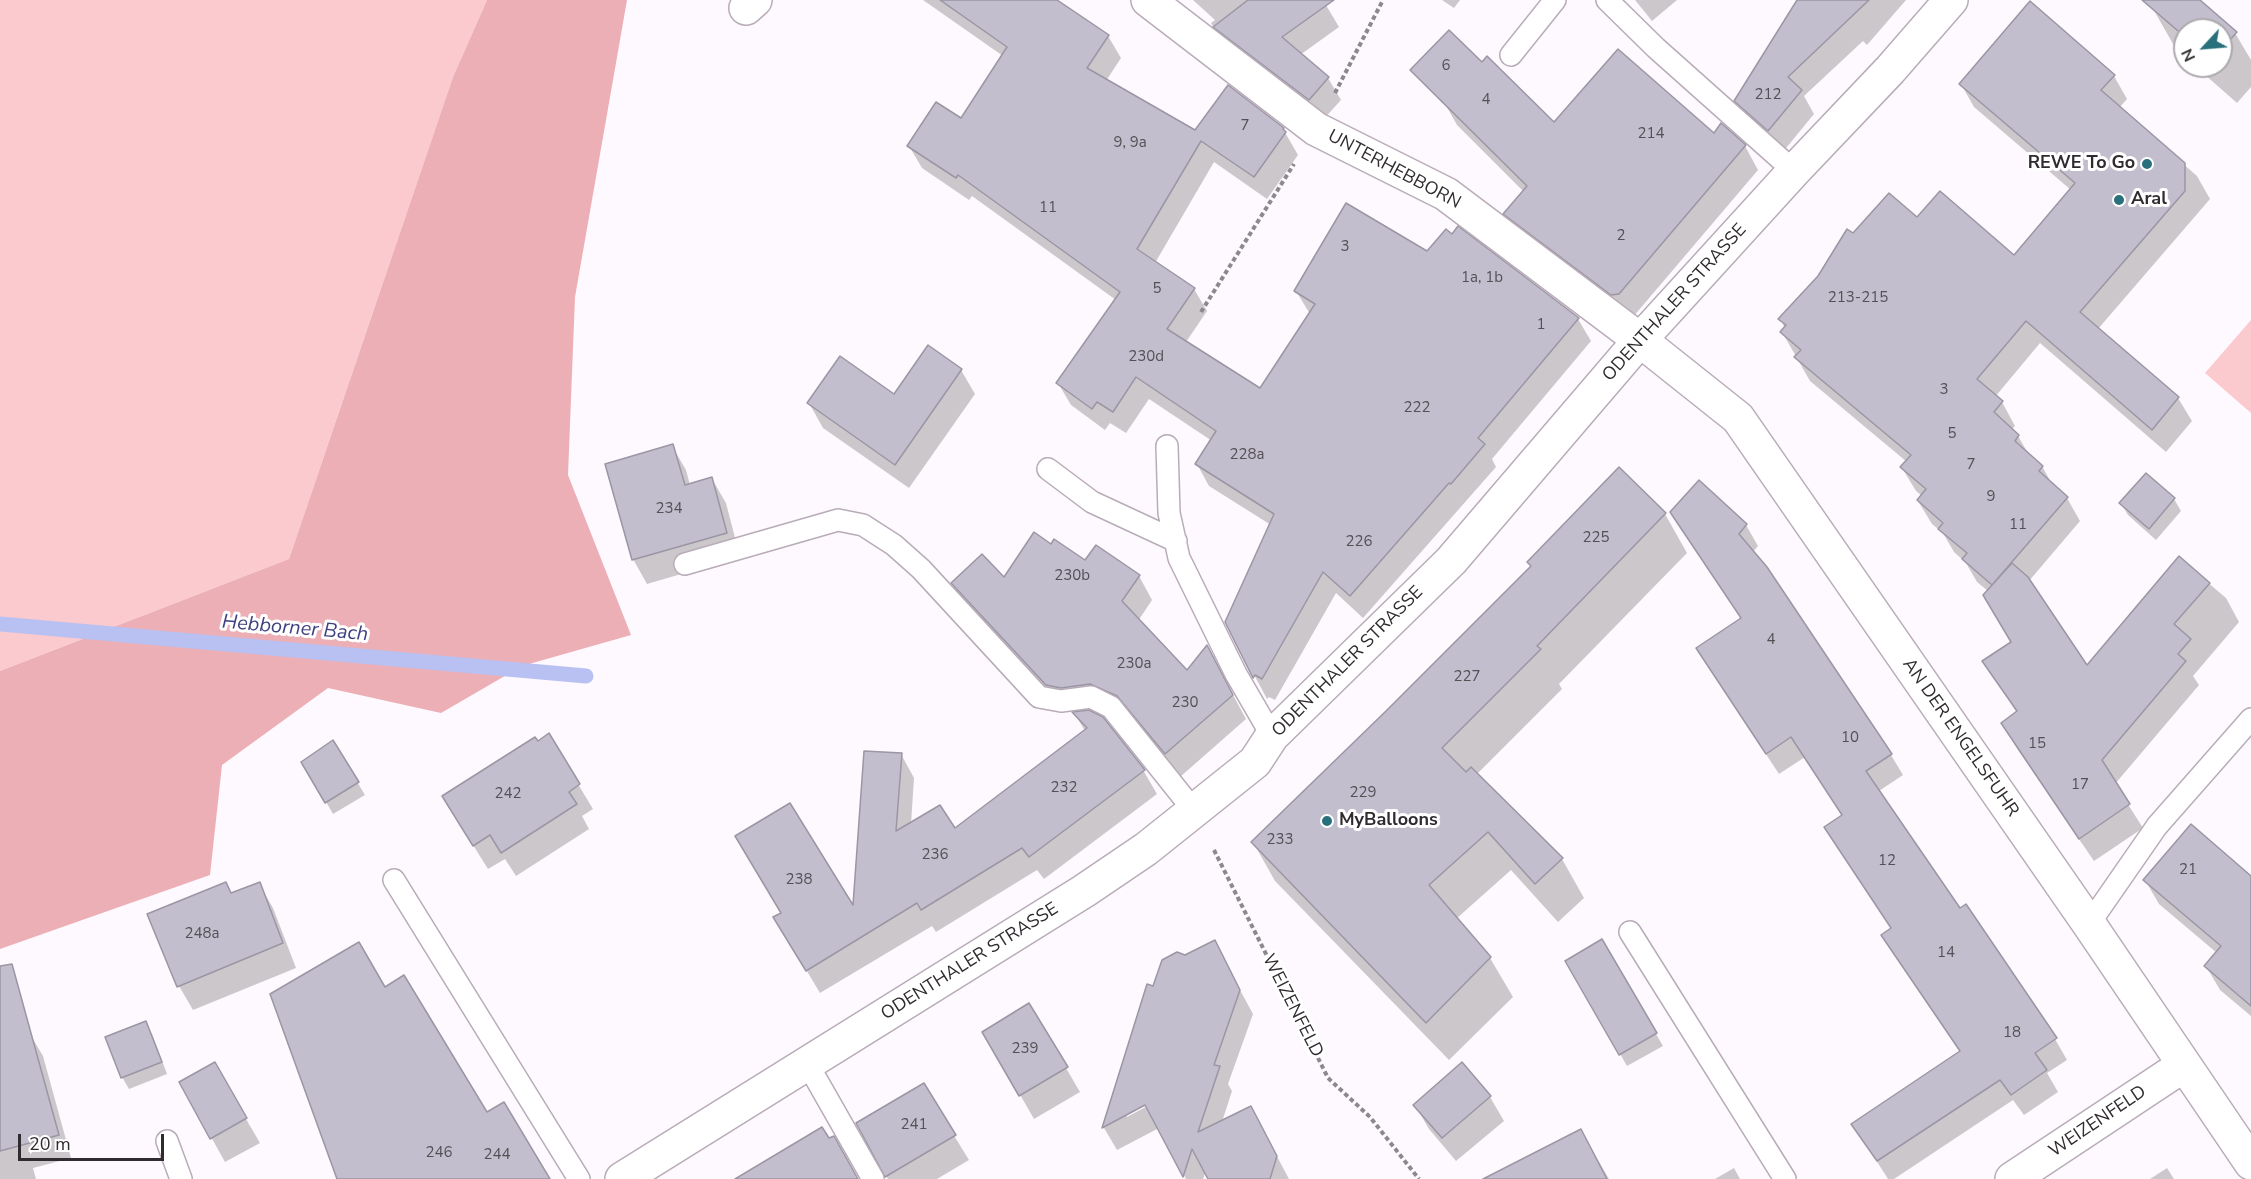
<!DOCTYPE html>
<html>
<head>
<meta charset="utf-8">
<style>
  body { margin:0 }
  #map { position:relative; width:2251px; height:1179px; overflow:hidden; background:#fef9fe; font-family:"Nunito Sans",sans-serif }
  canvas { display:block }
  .north { position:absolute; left:2173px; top:18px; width:60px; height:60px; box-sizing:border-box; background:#fff; border:2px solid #acaaac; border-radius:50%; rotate:244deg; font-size:16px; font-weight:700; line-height:24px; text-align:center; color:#2f2b2f }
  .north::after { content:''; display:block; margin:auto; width:21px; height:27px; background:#28707b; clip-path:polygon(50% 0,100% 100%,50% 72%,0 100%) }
  .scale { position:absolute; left:18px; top:1134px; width:146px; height:27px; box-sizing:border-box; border:3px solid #2f2b2f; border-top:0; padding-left:8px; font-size:18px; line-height:21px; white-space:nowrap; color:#2f2b2f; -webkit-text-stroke:4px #fff; paint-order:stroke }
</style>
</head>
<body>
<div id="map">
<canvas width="2251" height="1179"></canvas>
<div class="north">N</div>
<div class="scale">20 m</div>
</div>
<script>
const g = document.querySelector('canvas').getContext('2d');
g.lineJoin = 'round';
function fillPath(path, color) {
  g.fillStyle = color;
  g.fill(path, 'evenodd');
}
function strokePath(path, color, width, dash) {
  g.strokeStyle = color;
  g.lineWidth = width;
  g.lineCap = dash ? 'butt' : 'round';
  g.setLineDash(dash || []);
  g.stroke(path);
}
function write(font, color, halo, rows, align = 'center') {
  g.font = font + ' "Nunito Sans",sans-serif';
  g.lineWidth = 6;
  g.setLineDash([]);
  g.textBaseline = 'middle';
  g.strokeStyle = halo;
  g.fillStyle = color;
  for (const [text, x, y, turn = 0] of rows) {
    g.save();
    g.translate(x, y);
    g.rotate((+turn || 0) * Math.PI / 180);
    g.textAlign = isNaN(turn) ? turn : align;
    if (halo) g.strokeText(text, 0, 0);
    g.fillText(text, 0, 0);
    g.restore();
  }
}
const green = new Path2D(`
  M0,0H487L453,77L289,559L0,671Z
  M2251,320V413L2205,373Z`);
const forest = new Path2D(`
  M487,0H627L575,297L568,475L631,635L522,666L441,713L328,688L222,765L210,875L0,949V671L289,559L453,77Z`);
const shadow = new Path2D(`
  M923,0H1054L1108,36L1121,58L1106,81L1196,132L1283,129L1298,155L1267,199L1214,162L1155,263L1194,289L1207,311L1186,342L1260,390L1310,314L1296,291L1428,253L1578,319L1591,341L1492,459L1496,467L1363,618L1336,593L1275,700L1269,697L1267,699L1226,622L1271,525L1209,486L1197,464L1212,441L1149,399L1126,433L1110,423L1105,430L1071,405L1058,383L1116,300L972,196L969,200L922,168L909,146L961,120L1003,56Z
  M1193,0H1323L1339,27L1300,55L1328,78L1341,100L1322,121L1223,45L1211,23L1215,20Z
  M1442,0H1460L1454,8Z
  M1635,0H1677L1652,21Z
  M1799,0H1906L1867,45L1863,41L1804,96L1814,114L1782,153L1749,124L1736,101Z
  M2159,0H2198L2235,33L2251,60V87L2237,103L2195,66H2221V30H2185V57L2177,51L2152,7Z
  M2031,3L2114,76L2127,99L2119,108L2197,176L2210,199L2098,329L2178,398L2192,421L2166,452L2040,343L1995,397L2002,402L2015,426L2011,430L2018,436L2029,455L2042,466L2053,486L2067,498L2080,521L2029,581L2087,667L2179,558L2226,598L2239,622L2193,676L2199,685L2115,784L2143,828L2094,861L2016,747L2003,723L2017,713L1984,661L2013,643L1988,591L1977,582L1966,563L1954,552L1943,533L1932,524L1918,501L1922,496L1916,491L1902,468L1907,462L1810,381L1782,332L1785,328L1780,319L1853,235L1918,219L2014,257L2071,190L1974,107L1961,84Z
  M1444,102L1555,125L1714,136L1745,146L1758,170L1633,317L1518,237L1505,214L1524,192L1457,125Z
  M961,370L975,394L909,488L823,428L809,403L895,396Z
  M672,446L686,470L690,485L712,479L726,503L740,557L647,584L633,559Z
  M2146,475L2174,499L2181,511L2156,540L2128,515L2121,503Z
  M1672,512L1746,525L1758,546L1753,552L1891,755L1903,775L1879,791L1959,910L2055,1039L2067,1060L2047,1073L2058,1092L2024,1115L2013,1100L1894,1179H1888L1853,1124L1960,1052L1895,956L1883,935L1892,930L1826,827L1843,816L1805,757L1779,774L1710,669L1742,619Z
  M1665,514L1687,553L1559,684L1562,689L1477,774L1562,859L1584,898L1558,922L1511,870L1456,919L1490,958L1513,997L1449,1060L1275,881L1253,842Z
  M1051,546L1086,563L1139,576L1152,600L1138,621L1187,672L1207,647L1246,719L1180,777L1105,708L1086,710L1102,718L1143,770L1157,794L1044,879L1037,870L936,932L932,926L820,993L789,941L854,910L901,754L914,778L911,824L954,830L1085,731L1073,711L1061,709L967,607L953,583L1004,579Z
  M549,736L593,809L582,816L589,829L516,876L505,859L488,869L458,821L537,743Z
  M333,742L365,795L333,814L303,762Z
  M2251,878V1016L2220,990L2206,966L2217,953L2159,904L2145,880Z
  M226,884L232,894L259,884L273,908L296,968L193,1010L179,986Z
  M1602,941L1663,1046L1627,1066L1567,961Z
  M1214,942L1253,1014L1228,1084L1232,1091L1222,1122L1264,1132L1289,1179H1210L1206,1171L1203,1179H1186L1159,1128L1117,1150L1104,1128L1148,986L1154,988L1185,957ZM1151,1100L1153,1103L1127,1117V1113Z
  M145,1022L152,1034L167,1074L129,1089L122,1077Z
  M984,1032L1066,1068L1080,1092L1034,1119Z
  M30,1034L43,1056L71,1158L33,1168L36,1179H0V1042Z
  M214,1064L260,1143L225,1162L181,1083Z
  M923,1085L969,1160L937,1179H888L858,1124Z
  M1490,1097L1504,1121L1456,1161L1429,1129L1415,1105Z
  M1581,1131L1609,1179H1488Z
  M1734,1168L1740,1179H1715Z
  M2167,1168L2174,1179H2150Z`);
const stream = new Path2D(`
  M0,624L586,676`);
const building = new Path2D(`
  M940,0H1057L1109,35L1087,68L1195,130L1228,85L1284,128L1283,129L1286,132L1254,177L1201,141L1137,249L1195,288L1167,329L1260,388L1315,304L1294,291L1346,203L1427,251L1446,229L1452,234L1458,226L1579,318L1478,438L1485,444L1451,484L1449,483L1350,596L1323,572L1262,679L1255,675L1253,678L1225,622L1274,514L1195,464L1216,431L1136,377L1113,412L1097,402L1092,409L1056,383L1120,292L958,175L956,178L907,146L936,102L961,118L1007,47Z
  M1248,0H1334L1282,37L1329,77L1309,100L1213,27Z
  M1797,0H1869L1788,77L1802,90L1768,131L1734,101Z
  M2142,0H2200L2237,32L2221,50V30H2185V37Z
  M2030,1L2115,75L2101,90L2185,163V191L2080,312L2179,397L2152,430L2026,321L1977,379L2003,401L1994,412L2019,435L2015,441L2043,466L2039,471L2068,497L1992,585L1962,559L1967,553L1938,529L1943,523L1917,500L1926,489L1900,467L1911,455L1794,357L1801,350L1780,332L1786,325L1778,319L1818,276L1847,229L1853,233L1889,193L1917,217L1940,191L2014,255L2075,183L1959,84Z
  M1449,30L1482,62L1487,56L1554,122L1618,49L1714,133L1721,123L1746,145L1619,294L1611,295L1503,214L1527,186L1410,70Z
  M928,345L962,369L895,465L807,403L840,356L894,394Z
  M673,444L685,485L712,477L727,533L632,560L605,464Z
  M1619,467L1666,513L1537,646L1541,649L1442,748L1466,772L1471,767L1563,858L1535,884L1488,832L1429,885L1491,957L1426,1023L1251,842L1385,712L1531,566L1527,562Z
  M2146,473L2175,498L2149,529L2119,503Z
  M1699,480L1747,524L1739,534L1767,567L1892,754L1866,771L1960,908L1966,904L2057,1038L2035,1053L2047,1070L2011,1095L2000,1080L1877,1161L1851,1124L1960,1051L1881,935L1891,928L1824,827L1842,815L1791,737L1766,754L1696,648L1741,618L1670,512Z
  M1034,532L1051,544L1054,539L1085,560L1096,545L1140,575L1122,601L1187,670L1207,645L1233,695L1165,754L1117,696L1090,684L1061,688L1046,685L951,583L982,554L1004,577Z
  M2179,556L2210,583L2174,624L2191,639L2178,654L2186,661L2102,760L2130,804L2079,839L2001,723L2017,711L1982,661L2011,642L1983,595L2012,563L2028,577L2087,665Z
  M1089,710L1103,717L1145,770L1029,857L1022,848L921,910L917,903L806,971L773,917L781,913L735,836L790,803L853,905L864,751L902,753L896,831L940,805L955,828L1087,728L1072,712Z
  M549,733L580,784L569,792L577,804L501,853L490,835L473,846L442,796L535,737L538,741Z
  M333,740L359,782L325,803L301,762Z
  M2191,824L2251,876V1006L2204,966L2221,946L2143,880Z
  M226,882L231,893L260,882L283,943L177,987L147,914Z
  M1602,939L1657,1033L1619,1055L1565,961Z
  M1215,940L1240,990L1214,1065L1220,1066L1198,1132L1251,1106L1277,1156L1270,1179H1208L1192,1149L1183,1177L1145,1105L1102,1128L1147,984L1153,986L1162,960L1177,952L1185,955Z
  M359,942L385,987L404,975L487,1112L504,1102L550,1179H337L270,994Z
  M12,964L59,1135L0,1151V966Z
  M1029,1003L1068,1067L1019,1096L982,1032Z
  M146,1021L162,1062L121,1078L105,1037Z
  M215,1062L247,1118L210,1139L179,1082Z
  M1462,1062L1491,1096L1442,1138L1413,1105Z
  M924,1083L956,1135L885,1177L856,1123Z
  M822,1127L829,1138L834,1136L858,1179H735Z
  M1581,1129L1607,1179H1483Z`);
const path = new Path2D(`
  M1335,93L1383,0
  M1201,312L1294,164
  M1214,850L1328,1078L1370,1117L1419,1179`);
const lane = new Path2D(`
  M1607,0L1656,48L1794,171
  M1511,55L1555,0
  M1167,446L1169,513L1179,558L1236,674L1272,736
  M1048,469L1092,502L1176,541
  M685,564L838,520L863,525L894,545L921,569L1039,697L1061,701L1091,697L1111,707L1195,812
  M394,880L579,1179
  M2089,924L2157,826L2251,719
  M1630,932L1785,1179
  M807,1063L873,1179
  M167,1141L181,1179`);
const street = new Path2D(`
  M1148,0L1316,129L1446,194L1640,340L1738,418L2089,924L2251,1163
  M746,8L755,0
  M2012,1179L2184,1065`);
const secondary = new Path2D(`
  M622,1179L1084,891L1146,849L1255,762L1272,736L1451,561L1640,340L1794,171L1890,70L1951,0`);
const markers = [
  [2147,164,6,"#28707b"],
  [2119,200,6,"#28707b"],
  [1327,821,6,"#28707b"]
];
const numberNames = [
  ["6",1446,66],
  ["212",1768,95],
  ["4",1486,100],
  ["7",1245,126],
  ["214",1651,134],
  ["9, 9a",1130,143],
  ["11",1048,208],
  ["2",1621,236],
  ["3",1345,247],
  ["1a, 1b",1482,278],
  ["5",1157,289],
  ["213-215",1858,298],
  ["1",1541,325],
  ["230d",1146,357],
  ["3",1944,390],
  ["222",1417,408],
  ["5",1952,434],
  ["228a",1247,455],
  ["7",1971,465],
  ["9",1991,497],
  ["234",669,509],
  ["11",2018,525],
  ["225",1596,538],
  ["226",1359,542],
  ["230b",1072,576],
  ["4",1771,640],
  ["230a",1134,664],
  ["227",1467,677],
  ["230",1185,703],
  ["10",1850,738],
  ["15",2037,744],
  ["17",2080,785],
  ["232",1064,788],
  ["229",1363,793],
  ["242",508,794],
  ["233",1280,840],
  ["236",935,855],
  ["12",1887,861],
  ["21",2188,870],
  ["238",799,880],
  ["248a",202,934],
  ["14",1946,953],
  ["18",2012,1033],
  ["239",1025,1049],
  ["241",914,1125],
  ["246",439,1153],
  ["244",497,1155]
];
const poiNames = [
  ["REWE To Go",2135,164,"right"],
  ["Aral",2131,200],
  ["MyBalloons",1339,821]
];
const streetNames = [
  ["UNTERHEBBORN",1394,170,28],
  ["ODENTHALER STRASSE",1675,303,-48],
  ["ODENTHALER STRASSE",1348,662,-45],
  ["AN DER ENGELSFUHR",1960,738,55],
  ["ODENTHALER STRASSE",970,962,-32],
  ["WEIZENFELD",1292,1006,63],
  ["WEIZENFELD",2098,1122,-34]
];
const waterNames = [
  ["Hebborner Bach",295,629,5]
];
fillPath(green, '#fbcacf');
fillPath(forest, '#ecafb5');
fillPath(shadow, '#0003');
strokePath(stream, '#b9c0f2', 15);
fillPath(building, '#c3becd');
strokePath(building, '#9b95a4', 1.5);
strokePath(lane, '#b8acb8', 24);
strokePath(street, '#b8acb8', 36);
strokePath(secondary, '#b8acb8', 36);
strokePath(path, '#8d888d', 4, [4.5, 3]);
strokePath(lane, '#fff', 21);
strokePath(street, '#fff', 33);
strokePath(secondary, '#fff', 33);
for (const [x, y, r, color] of markers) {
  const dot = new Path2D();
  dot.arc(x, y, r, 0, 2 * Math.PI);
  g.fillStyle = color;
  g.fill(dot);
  strokePath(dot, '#fff', 2);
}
write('15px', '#545056', null, numberNames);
write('bold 18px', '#2f2b2f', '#fff', poiNames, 'left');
write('18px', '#2f2b2f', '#fff', streetNames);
write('italic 20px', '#404280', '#fff', waterNames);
</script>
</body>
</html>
